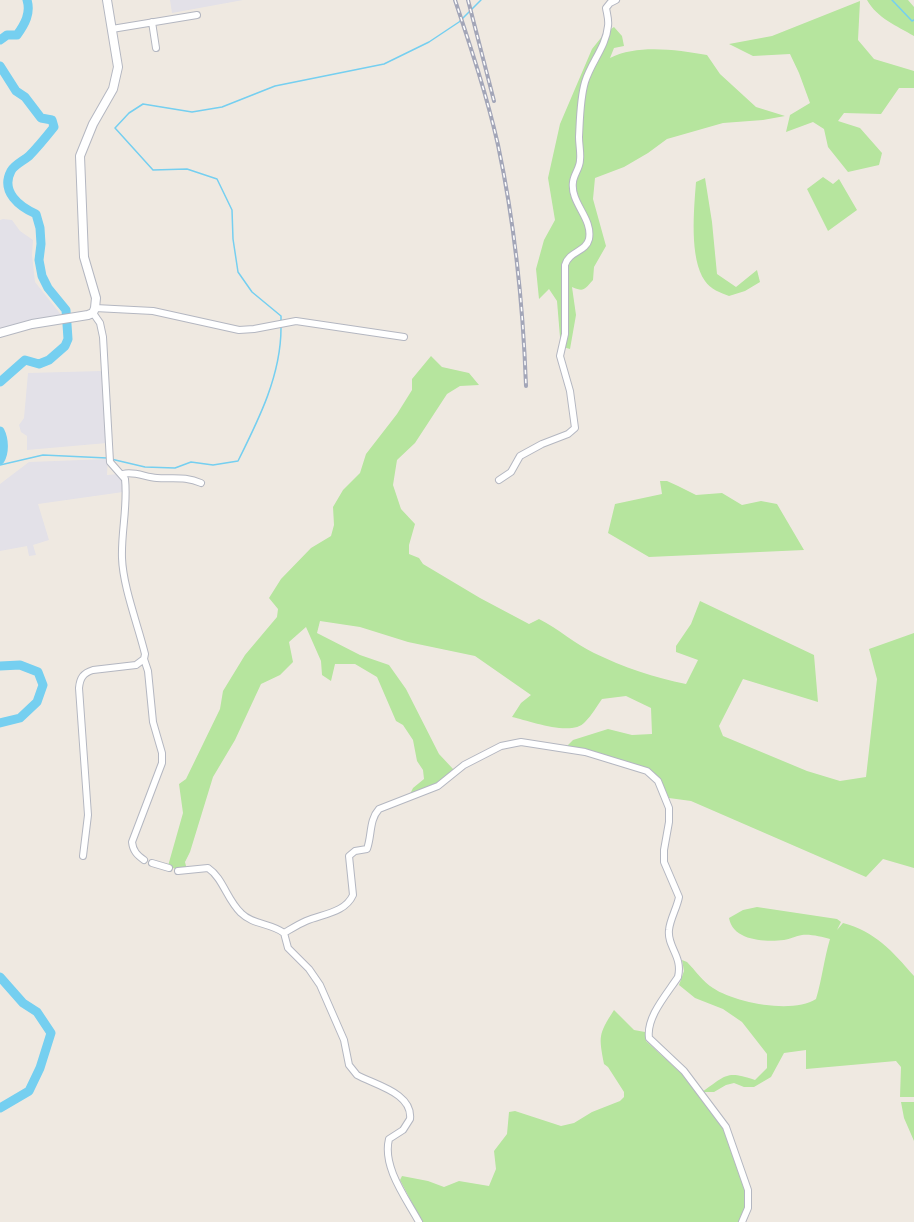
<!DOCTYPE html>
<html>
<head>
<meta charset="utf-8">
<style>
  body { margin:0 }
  canvas { display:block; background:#efe9e1 }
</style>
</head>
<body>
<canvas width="914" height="1222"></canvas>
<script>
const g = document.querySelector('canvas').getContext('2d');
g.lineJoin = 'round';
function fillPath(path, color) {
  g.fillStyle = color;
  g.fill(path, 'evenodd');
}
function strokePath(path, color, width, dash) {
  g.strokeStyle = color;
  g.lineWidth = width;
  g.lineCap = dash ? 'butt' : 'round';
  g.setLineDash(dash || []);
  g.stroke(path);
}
const industrial = new Path2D(`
  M170,0H243L172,13Z
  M3,219L12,220L20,231L33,240L32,255L35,282L62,316L0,328V220Z
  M102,371L107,443L27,450V436L21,432L19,425L24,418L28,373Z
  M108,459L107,475L119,474L122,479L123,492L38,504L49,540L33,545L36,555L29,556L27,546L0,551V484L29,462Z`);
const green = new Path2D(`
  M867,0H908L914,7V36C897,26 877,18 867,0Z
  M860,1L858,40L874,59L914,71V88H899L881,114L844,113L838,121L860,128L882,153L879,165L848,172L828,147L824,129L813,122L786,132L790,115L810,103L799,73L790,54L753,56L729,44L772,36Z
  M614,27L622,36L624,46L614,48L610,58C638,44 677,50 707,55L720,74L756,107L785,116L763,120L723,123L667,139L648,153L624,167L595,178L593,199L606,246L594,267L593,280C584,290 584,292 572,287L576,315L570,349L563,347L560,337L557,301L549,289L539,299L536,269L544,240L555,220L548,178L560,124L592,49L604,34Z
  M823,177L833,184L839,179L857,210L828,231L807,189Z
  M705,178L712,222L717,274L736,287L757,270L760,282L745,291L729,296C721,293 710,289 705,281C689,258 694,209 696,182Z
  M431,356L442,367L469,373L479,385L460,386L447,394L415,443L397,460L393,485L401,509L415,524L409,545V554L419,558L423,564L480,598L529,624L539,619C559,629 575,644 594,653C623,667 655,678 686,684L698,660L676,652V646L691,624L700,601L814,655L818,702L743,679L719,726L723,736L807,771L840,781L866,777L877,679L869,649L914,633V609V868L883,859L866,877L691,801L669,798L659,779L650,771L566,747L573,740L608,729L632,735L652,734L651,708L626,696L602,699C597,706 592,715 585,722C572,737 530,721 512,717L521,703L531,695L475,656L408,642L360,627L320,621L317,633L360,655L389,665L406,689L439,754L454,770L440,783L409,796L413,788L424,779L423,770L417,761L413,740L403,725L396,721L377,677L355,664H335L331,681L322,675L321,661L306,627L289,642L293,662L280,675L261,684L235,740L213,777L190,852L185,862L187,870H178L168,866L183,813L179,784L186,779L220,709L223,691L245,655L277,617L278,609L269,598L281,579L311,548L331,536L334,525L333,507L343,490L360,473L366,454L397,414L412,390V379Z
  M660,481H667L678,486L696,495L722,493L742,505L761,501L777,504L804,550L649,557L608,533L615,504L662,494Z
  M757,907L837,919L841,922L837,930L843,923C876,932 892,951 914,976V1097H900L901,1067L896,1061L806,1069V1050L784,1053L771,1077L754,1087H744L734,1083L726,1085L714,1092H702C726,1076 725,1070 755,1080L767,1068V1054L742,1022L723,1009L695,998L679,985L684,971L682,960L687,962C695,970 703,982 713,988C735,1003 793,1014 816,999C822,979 824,959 830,939C822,937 811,934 802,935C796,936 790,939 784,940C765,942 733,941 729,918L743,910Z
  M614,1010L634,1030L645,1032L646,1041L682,1074L724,1125L748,1198L745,1210L739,1222H422L400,1180L402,1176L428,1181L444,1187L459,1181L489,1186L496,1169L494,1151L507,1134L509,1112L515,1111L561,1126L574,1123L592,1112L620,1101L624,1097V1092L608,1067L604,1064C599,1036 598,1035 614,1010Z
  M901,1102H914V1141L904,1118Z`);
const stream = new Path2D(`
  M892,0L912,21L914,20
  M281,320V316L252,292L238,272L233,239L232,210L217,179L187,169L153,170L115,128L129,113L143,104L192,112L222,107L275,86L384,64L429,42L459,22L481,0
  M111,459L145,467L175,468L191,462L213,465L238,461C259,419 281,375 281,328
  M0,465L43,455L107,458`);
const river = new Path2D(`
  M0,40L7,35H17C25,24 31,13 27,0
  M0,66L16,91L25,97L41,118L52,120L54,127C46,137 38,147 29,156C23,161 14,165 11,171C0,192 20,207 36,214L40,228L41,244L39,260L42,276L48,288L66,310L68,339L65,346L49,360L39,364L25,360L0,382
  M0,431C4,439 5,452 0,460
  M0,666L20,665L38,672L43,685L37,702L20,718L0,723
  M0,977L23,1003L37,1012L51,1033L40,1068L29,1091L0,1108`);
const street = new Path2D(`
  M152,22L156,48
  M112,29L197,15
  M95,308L153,311L239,330L254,329L296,321L404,337
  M123,474C134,471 145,477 157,478C173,479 186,476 201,483
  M499,480L511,472L520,456L542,444L568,434L575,428L570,391L560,356L565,334V265C569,251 586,252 589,239C593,218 570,203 573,182C574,174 580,168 580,160C581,153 579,145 579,137C580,119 580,99 585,82C591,62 606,47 608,26C609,20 607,14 606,8L610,3L616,0
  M144,659L148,671L153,722L162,753V763L132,842C133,851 137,855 144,860
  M83,856L88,815L79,688C80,678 83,673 93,670L136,665L144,659L145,654C138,625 123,587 122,558C121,532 128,506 125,479L110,462L103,337L100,323L93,313
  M152,863L169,868
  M178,871L208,868C223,878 227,900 241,913C253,925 271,923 284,933L288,948L309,969L320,985L344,1040L349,1065L357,1075C375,1085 413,1093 410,1119L403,1130L389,1139C382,1167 406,1198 419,1222
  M284,933C291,929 299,924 306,921C322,914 345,913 353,895L349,856L355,851L367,849C372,835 369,820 379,809L438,786L464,765L501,746L521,742L585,752L647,771L658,781L669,808V822L664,850V862L679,897C677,908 670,919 669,930C667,947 683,956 678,977C667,994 646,1017 649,1038L684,1071L726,1127L748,1190V1208L742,1222`);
const secondary = new Path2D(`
  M0,333L32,324L88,315L93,313L95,308L96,298L84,257L80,156L93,124L113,89L118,67L107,0`);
const rail = new Path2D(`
  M455,0C471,48 487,96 498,145C515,225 523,304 526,386
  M468,0L494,101`);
fillPath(industrial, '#e3e1e8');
fillPath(green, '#b6e59e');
strokePath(stream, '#75cff0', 1.5);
strokePath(river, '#75cff0', 9);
strokePath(street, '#b4b7c1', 8);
strokePath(secondary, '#b4b7c1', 10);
strokePath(street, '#fff', 6);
strokePath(secondary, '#fff', 8);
strokePath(rail, '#a3a6b8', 4);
strokePath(rail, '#fff', 1.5, [4.5]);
</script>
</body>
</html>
